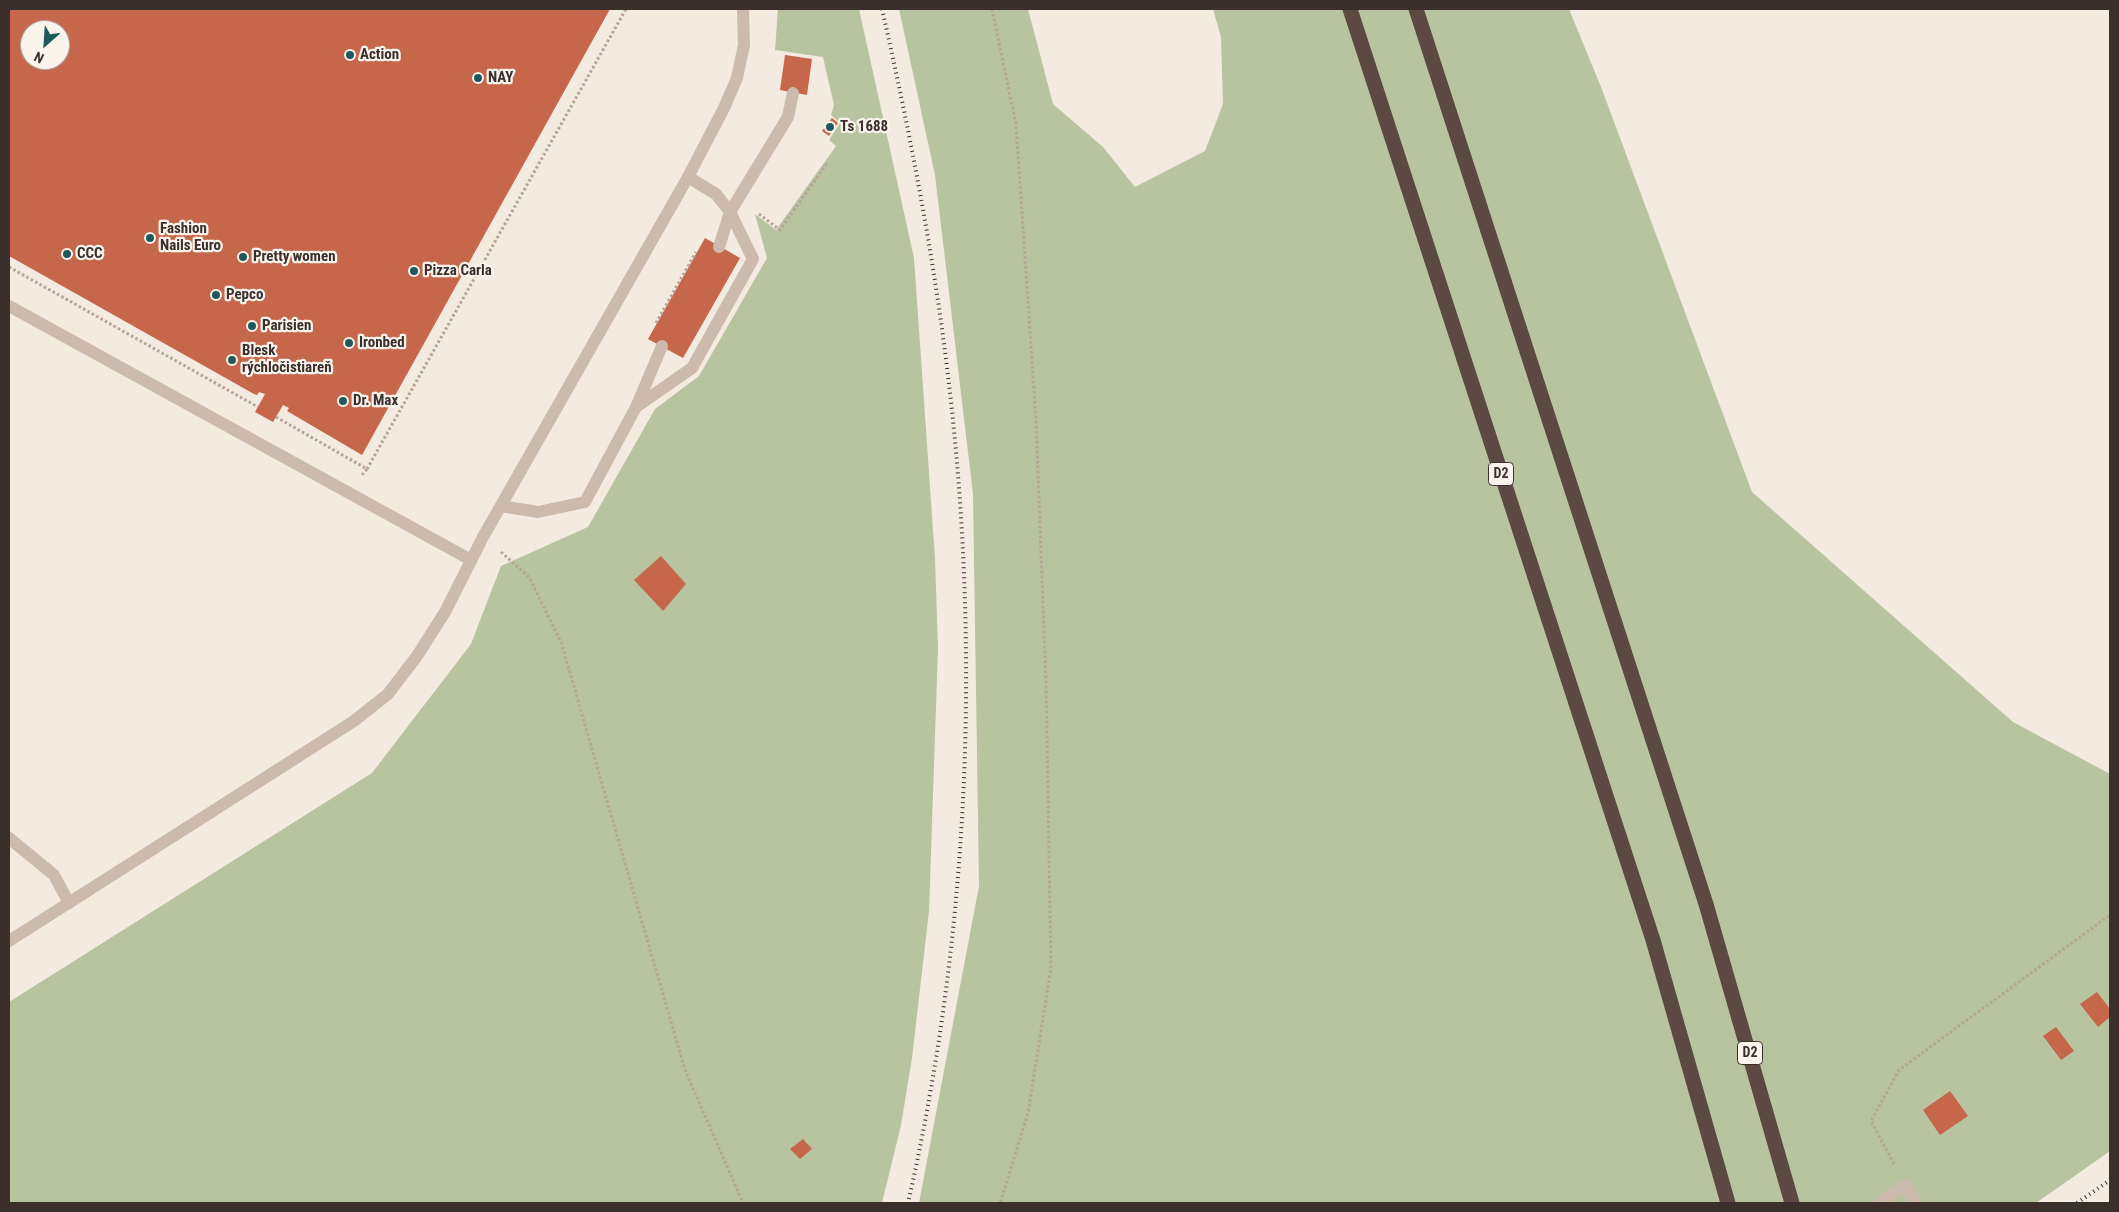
<!DOCTYPE html>
<html>
<head>
<meta charset="utf-8">
<style>
  body { margin:0 }
  #map { position:relative; width:2119px; height:1212px; overflow:hidden; background:#f3eae0; font-family:"Roboto Condensed",sans-serif }
  canvas { display:block }
  .frame { position:absolute; inset:0; border:10px solid #3a2f2b; pointer-events:none }
  .north { position:absolute; left:20px; top:20px; width:50px; height:50px; box-sizing:border-box; background:#fbf4ed; border:1px solid #aea59f; border-radius:50%; rotate:206deg; font-size:14px; font-weight:700; line-height:20px; text-align:center; color:#3a2f2b }
  .north::after { content:''; display:block; margin:auto; width:18px; height:22px; background:#1f595c; clip-path:polygon(50% 0,100% 100%,50% 72%,0 100%) }
</style>
</head>
<body>
<div id="map">
<canvas width="2119" height="1212"></canvas>
<div class="frame"></div>
<div class="north">N</div>
</div>
<script>
const g = document.querySelector('canvas').getContext('2d');
g.lineJoin = 'round';
function fillPath(path, color) {
  g.fillStyle = color;
  g.fill(path, 'evenodd');
}
function strokePath(path, color, width, dash) {
  g.strokeStyle = color;
  g.lineWidth = width;
  g.lineCap = dash ? 'butt' : 'round';
  g.setLineDash(dash || []);
  g.stroke(path);
}
function write(font, color, halo, rows, align = 'center') {
  g.font = font + ' "Roboto Condensed",sans-serif';
  g.lineWidth = 4.5;
  g.setLineDash([]);
  g.textBaseline = 'middle';
  g.strokeStyle = halo;
  g.fillStyle = color;
  for (const [text, x, y, turn = 0] of rows) {
    g.save();
    g.translate(x, y);
    g.rotate((+turn || 0) * Math.PI / 180);
    g.textAlign = isNaN(turn) ? turn : align;
    if (halo) g.strokeText(text, 0, 0);
    g.fillText(text, 0, 0);
    g.restore();
  }
}
const green = new Path2D(`
  M778,9H859L914,258L935,559L938,648L929,911L912,1058L901,1125L882,1203H9V1002L372,773L471,644L501,566L588,527L655,409L699,376L767,258L755,214L776,230L836,146L829,140L840,123L831,115L834,105L823,57L775,50Z
  M899,9H1028L1053,104L1103,147L1135,187L1205,151L1223,104L1221,37L1213,9H1569L1601,87L1752,492L2013,722L2110,774V1151L2036,1203H919L979,886L973,494L935,175Z`);
const building = new Path2D(`
  M9,9H610L362,455L287,411L289,408L283,405L273,422L255,412L265,394L259,392L257,395L254,394L9,256ZM30,30H60V60H30Z
  M785,55L812,59L807,95L780,90Z
  M832,118L838,123L829,136L822,131Z
  M705,238L740,258L683,358L648,339Z
  M661,556L686,584L663,611L634,580Z
  M2097,992L2110,1009V1017L2098,1027L2080,1004Z
  M2056,1027L2074,1051L2061,1060L2043,1036Z
  M1950,1091L1968,1116L1940,1135L1923,1110Z
  M803,1139L812,1149L800,1159L790,1149Z`);
const path = new Path2D(`
  M992,9L1016,124L1036,421L1046,682L1051,968L1028,1113L1000,1203
  M759,214L780,230L828,162
  M9,267L258,407
  M656,323L696,252
  M276,417L367,469L362,475
  M367,469L626,9
  M501,552L529,577L561,642L685,1070L743,1203
  M1894,1164L1871,1121L1899,1070L2110,915`);
const lane = new Path2D(`
  M688,177L716,194L730,212L719,247
  M9,306L471,560
  M636,407L692,368L753,259L730,212L788,117L793,93
  M501,506L538,512L585,502L636,407L662,346
  M9,838L54,875L69,903
  M1879,1203L1905,1185L1916,1203`);
const street = new Path2D(`
  M9,941L354,721L388,694L417,656L445,612L483,537L688,177L724,108L737,78L744,45L743,9`);
const highway = new Path2D(`
  M1350,9L1653,940L1728,1203
  M1416,9L1706,904L1792,1203`);
const rail = new Path2D(`
  M882,9C916,159 944,309 957,463C978,709 963,962 908,1203
  M2077,1203L2110,1180`);
const markers = [
  [350,55,5,"#1f595c"],
  [478,78,5,"#1f595c"],
  [830,127,5,"#1f595c"],
  [150,238,5,"#1f595c"],
  [67,254,5,"#1f595c"],
  [243,257,5,"#1f595c"],
  [414,271,5,"#1f595c"],
  [216,295,5,"#1f595c"],
  [252,326,5,"#1f595c"],
  [349,343,5,"#1f595c"],
  [232,360,5,"#1f595c"],
  [343,401,5,"#1f595c"]
];
const shields = [
  [1501,474,25],
  [1750,1053,25]
];
const shieldNames = [
  ["D2",1501,474],
  ["D2",1750,1053]
];
const poiNames = [
  ["Action",360,55],
  ["NAY",488,78],
  ["Ts 1688",840,127],
  ["Fashion",160,229],
  ["Nails Euro",160,246],
  ["CCC",77,254],
  ["Pretty women",253,257],
  ["Pizza Carla",424,271],
  ["Pepco",226,295],
  ["Parisien",262,326],
  ["Ironbed",359,343],
  ["Blesk",242,351],
  ["rýchločistiareň",242,368],
  ["Dr. Max",353,401]
];
fillPath(green, '#b8c3a0');
fillPath(building, '#c6674c');
strokePath(path, '#b8a496', 3, [2.5, 2.5]);
strokePath(lane, '#ccbaac', 12);
strokePath(street, '#ccbaac', 12);
strokePath(highway, '#5b4942', 15);
strokePath(rail, '#3a2f2b', 4, [1, 4]);
for (const [x, y, r, color] of markers) {
  const dot = new Path2D();
  dot.arc(x, y, r, 0, 2 * Math.PI);
  g.fillStyle = color;
  g.fill(dot);
  strokePath(dot, '#fbf4ed', 2);
}
for (const [x, y, w] of shields) {
  const box = new Path2D();
  box.roundRect(x - w / 2, y - 11.5, w, 23, 4);
  g.fillStyle = '#fbf4ed';
  g.fill(box);
  strokePath(box, '#3a2f2b', 1);
}
write('bold 14px', '#3a2f2b', null, shieldNames);
write('bold 15px', '#3a2f2b', '#fbf4ed', poiNames, 'left');
</script>
</body>
</html>
